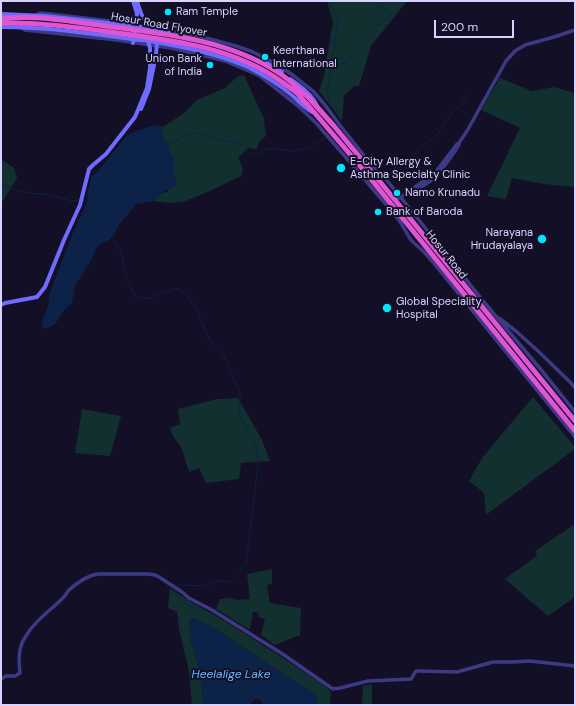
<!DOCTYPE html>
<html>
<head>
<meta charset="utf-8">
<style>
  body { margin:0 }
  #map { position:relative; width:576px; height:706px; overflow:hidden; background:#130f26; font-family:"DM Sans",sans-serif }
  canvas { display:block }
  .frame { position:absolute; inset:0; border:2px solid #d9d4ff; pointer-events:none }
  .scale { position:absolute; left:434px; top:20px; width:80px; height:18px; box-sizing:border-box; border:2px solid #d9d4ff; border-top:0; padding-left:5px; font-size:12px; line-height:14px; white-space:nowrap; color:#d9d4ff; -webkit-text-stroke:3px #130f26; paint-order:stroke }
</style>
</head>
<body>
<div id="map">
<canvas width="576" height="706"></canvas>
<div class="frame"></div>
<div class="scale">200 m</div>
</div>
<script>
const g = document.querySelector('canvas').getContext('2d');
g.lineJoin = 'round';
function fillPath(path, color) {
  g.fillStyle = color;
  g.fill(path, 'evenodd');
}
function strokePath(path, color, width, dash) {
  g.strokeStyle = color;
  g.lineWidth = width;
  g.lineCap = dash ? 'butt' : 'round';
  g.setLineDash(dash || []);
  g.stroke(path);
}
function write(font, color, halo, rows, align = 'center') {
  g.font = font + ' "DM Sans",sans-serif';
  g.lineWidth = 4;
  g.setLineDash([]);
  g.textBaseline = 'middle';
  g.strokeStyle = halo;
  g.fillStyle = color;
  for (const [text, x, y, turn = 0] of rows) {
    g.save();
    g.translate(x, y);
    g.rotate((+turn || 0) * Math.PI / 180);
    g.textAlign = isNaN(turn) ? turn : align;
    if (halo) g.strokeText(text, 0, 0);
    g.fillText(text, 0, 0);
    g.restore();
  }
}
const green = new Path2D(`
  M327,1H407L371,46L359,86H354L344,96L342,121L319,91L324,76L333,22Z
  M244,75L264,119L266,136L259,142L257,149L248,148L238,158C241,164 245,170 241,176L210,191L183,202L169,203L154,201L160,194L167,192L169,190L174,174V159L169,151L168,145L162,137L161,126L163,127L184,113L197,100L225,88L237,77Z
  M500,78L532,91L554,87L575,93V187L544,184L512,178L506,199L487,196L520,128L481,110Z
  M1,159L14,168L17,178L3,201L1,203Z
  M533,397L575,447V449L486,515L484,493L469,481L482,458Z
  M238,398L262,440L270,461L241,463L239,479L206,483L199,468L189,472L182,449L172,434L170,428L180,424L178,409L217,399Z
  M82,409L121,416L110,456L75,453Z
  M575,524V597L548,616L505,579L537,556L535,551Z
  M272,569V584L267,585L270,603L301,608L300,635L275,645L261,635L265,619L258,617L259,613L253,612L250,630L216,609L220,599L232,598L237,600L250,599L247,574Z
  M170,588L191,602L225,621L277,654L325,686L331,692L330,705H316L317,698L316,695L210,626L192,618L190,620L189,623L192,645L199,667L204,705H192L189,671L179,629L177,612L168,608Z
  M372,684V705H362L363,686Z`);
const water = new Path2D(`
  M156,125L161,126L163,137L168,145L169,151L174,159V174L177,184C171,191 162,189 159,198L154,201L136,204L127,216L123,219L112,237L109,240L99,245L96,248L92,258L80,279L76,283L72,303L64,310L56,323L52,326L48,328L43,329C40,321 45,316 47,309C48,305 49,300 49,295L72,235L88,200L87,195L91,177L99,170L126,136L136,131Z
  M192,618L210,626L316,695L317,698L316,705H263L261,701L256,699L252,701L250,705H204L199,667L192,645L189,623L190,620Z`);
const stream = new Path2D(`
  M329,1L338,20L335,40L332,66
  M336,126L340,121C338,108 335,111 329,102C325,94 330,74 332,66L347,62L363,40L378,25L386,20L390,13L378,4L379,1
  M168,145C177,143 182,134 192,133C197,133 203,134 207,135C211,136 215,139 219,140C225,142 234,140 240,144C244,147 246,152 251,154C258,156 262,150 268,149C275,147 282,150 290,151C302,152 316,144 326,137
  M387,177L404,164L427,142L438,134L454,110L459,107L463,102L468,93
  M1,184L21,192L51,195L71,201L80,200
  M83,200H88
  M112,237C123,248 122,264 127,278C129,284 132,290 135,296L141,298H149L175,289L180,290L187,296L197,310L209,339L223,354L240,393V416L247,428L257,448L258,466L246,564L229,582L216,581L205,586L181,585L178,588
  M176,590L175,592L179,599L195,609`);
const tertiary = new Path2D(`
  M36,15L40,13L50,14L136,24
  M21,27L25,30L117,40L171,48L197,54L225,61L251,72L260,76L297,105L317,124L361,175L399,220L411,240L424,252L432,261L575,437
  M154,27L195,35L236,46L253,52L278,65L294,76L313,91L325,105L339,124L370,163L384,177L411,210L484,302L542,371L575,412
  M408,193H410C417,189 425,185 432,180C443,170 451,157 459,145V143
  M395,200L408,193L409,191L434,174L457,144L459,143L467,131L506,61L515,51L525,45L554,37L575,30
  M499,318L517,332L538,351L570,382L575,388
  M1,679L6,676H15L20,673C19,663 18,653 22,643C31,624 47,613 61,600C64,597 67,593 69,590C77,583 88,575 98,574H149L155,575L159,577L182,592L189,598L212,610L281,653L333,689L340,688L368,681L411,679L416,671H419L457,672L493,662H511L530,661L575,666`);
const secondary = new Path2D(`
  M133,1L137,14L136,24L133,43
  M137,1C139,8 141,15 145,21C148,25 153,26 155,30
  M1,14L45,16L73,19L143,27L169,33
  M1,27C44,27 88,33 131,39C137,40 143,40 149,41C181,46 218,54 248,67C262,74 277,83 289,93C297,99 303,107 312,112
  M263,61L282,72
  M290,79C300,86 313,95 317,106
  M141,109L149,89L156,55L157,41
  M1,305L5,303L37,297L45,287L64,240L80,205L89,169L93,165L106,154L135,117L147,88L150,68V48L148,41`);
const trunk = new Path2D(`
  M309,98L334,126L395,200L575,421
  M307,104L366,173L575,431`);
const trunkBridge = new Path2D(`
  M1,18C14,18 27,17 41,18C65,20 89,24 113,27C168,34 231,41 279,73C290,80 299,89 309,98
  M1,23C37,22 73,27 110,32C169,40 232,46 282,82C287,86 292,89 297,93C300,96 303,101 307,104`);
const markers = [
  [168,12,4,"#00e5ff"],
  [265,57,4,"#00e5ff"],
  [210,65,4,"#00e5ff"],
  [341,168,5,"#00e5ff"],
  [397,193,4,"#00e5ff"],
  [378,212,4,"#00e5ff"],
  [542,239,5,"#00e5ff"],
  [387,308,5,"#00e5ff"]
];
const poiNames = [
  ["Ram Temple",176,12],
  ["Keerthana",273,51],
  ["International",273,64],
  ["Union Bank",202,59,"right"],
  ["of India",202,72,"right"],
  ["E-City Allergy &",350,162],
  ["Asthma Specialty Clinic",350,175],
  ["Namo Krunadu",405,193],
  ["Bank of Baroda",386,212],
  ["Narayana",533,233,"right"],
  ["Hrudayalaya",533,246,"right"],
  ["Global Speciality",396,302],
  ["Hospital",396,315]
];
const streetNames = [
  ["Hosur Road Flyover",159,25,10],
  ["Hosur Road",446,255,51]
];
const waterNames = [
  ["Heelalige Lake",231,675]
];
fillPath(green, '#12302f');
fillPath(water, '#0c2248');
strokePath(stream, '#0c2248', 1);
strokePath(tertiary, '#3d3a85', 3.5);
strokePath(secondary, '#6f6bff', 4);
strokePath(trunk, '#e055d1', 5);
strokePath(trunkBridge, '#e055d1', 5);
for (const [x, y, r, color] of markers) {
  const dot = new Path2D();
  dot.arc(x, y, r, 0, 2 * Math.PI);
  g.fillStyle = color;
  g.fill(dot);
  strokePath(dot, '#130f26', 1.5);
}
write('11px', '#d9d4ff', '#130f26', poiNames, 'left');
write('11px', '#d9d4ff', '#130f26', streetNames);
write('italic 12px', '#62b6ff', '#130f26', waterNames);
</script>
</body>
</html>
